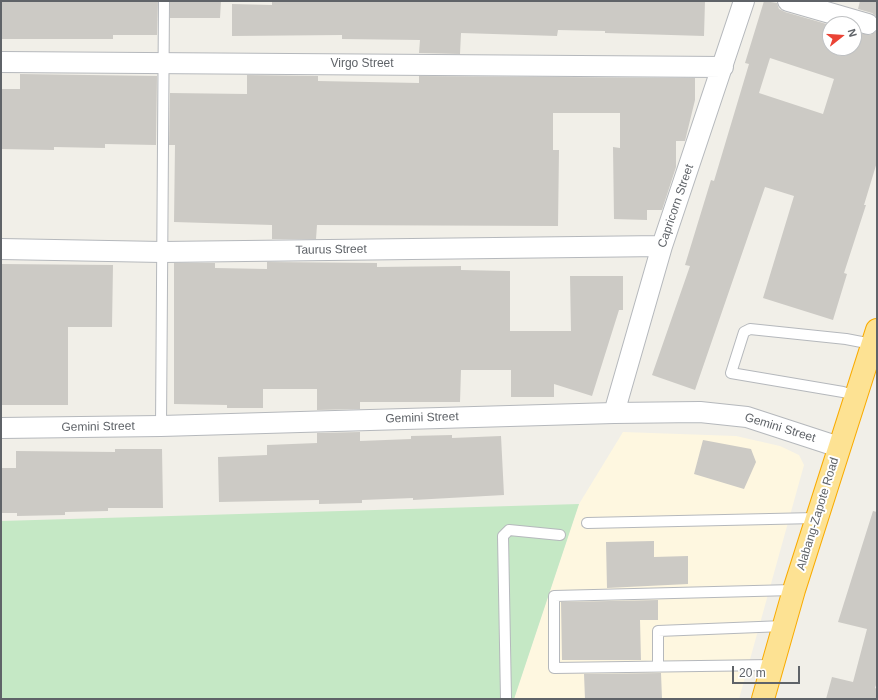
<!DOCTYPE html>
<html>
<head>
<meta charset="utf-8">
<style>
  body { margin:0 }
  #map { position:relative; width:878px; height:700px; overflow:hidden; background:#f1efe8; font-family:Helvetica,sans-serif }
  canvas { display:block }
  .frame { position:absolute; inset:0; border:2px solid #5f6368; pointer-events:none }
  .north { position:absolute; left:822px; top:16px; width:40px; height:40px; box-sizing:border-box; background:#fff; border:1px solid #bfc1c3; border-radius:50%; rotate:73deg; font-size:11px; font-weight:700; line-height:16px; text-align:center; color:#5f6368 }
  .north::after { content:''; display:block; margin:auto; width:14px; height:18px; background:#ea4335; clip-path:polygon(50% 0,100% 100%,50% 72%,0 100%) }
  .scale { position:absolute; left:732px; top:666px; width:68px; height:18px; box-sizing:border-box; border:2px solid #5f6368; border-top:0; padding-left:5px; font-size:12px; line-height:14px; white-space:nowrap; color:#5f6368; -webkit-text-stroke:3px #fff; paint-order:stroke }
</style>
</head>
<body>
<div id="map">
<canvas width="878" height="700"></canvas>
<div class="frame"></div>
<div class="north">N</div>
<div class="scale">20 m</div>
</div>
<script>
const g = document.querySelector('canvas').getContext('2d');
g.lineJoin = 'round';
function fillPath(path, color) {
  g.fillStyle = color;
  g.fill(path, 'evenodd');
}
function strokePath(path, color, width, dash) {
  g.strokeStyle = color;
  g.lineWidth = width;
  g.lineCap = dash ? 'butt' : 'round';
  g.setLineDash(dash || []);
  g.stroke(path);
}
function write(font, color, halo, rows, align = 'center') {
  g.font = font + ' Helvetica,sans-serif';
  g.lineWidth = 4;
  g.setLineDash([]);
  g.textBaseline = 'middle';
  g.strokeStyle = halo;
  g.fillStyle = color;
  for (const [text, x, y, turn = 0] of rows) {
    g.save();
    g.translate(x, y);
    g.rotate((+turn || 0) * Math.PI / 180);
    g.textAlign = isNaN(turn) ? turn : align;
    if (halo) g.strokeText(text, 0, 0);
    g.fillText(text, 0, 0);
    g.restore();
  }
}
const commercial = new Path2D(`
  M623,432L736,436L780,446L799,455L804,465L739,699H514L579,504Z`);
const green = new Path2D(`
  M579,504L514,699H1V521Z`);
const building = new Path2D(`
  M1,1H158L157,35H113V39H1Z
  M170,1H221L220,18H170Z
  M272,1H705L704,36L605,33V31L558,30L557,36L461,33L460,54L419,53L420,40L342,39V35L232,36V4L272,5Z
  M764,1L777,3L779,9L785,12L830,25V48H854V32L870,35L877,31V162L864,205H866L844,273L847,274L833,320L763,298L794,196L765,187L695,390L652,375L690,266L685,265L711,180L714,181L749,64L745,63ZM770,58L834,79L823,114L759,93Z
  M860,1H877V17L872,13L858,9Z
  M20,74L157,76L156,145L105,144V148L54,147V150L1,149V89H20Z
  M247,75L318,76V81L419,83V76L695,78V100L685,141H676V167L662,210H647V220L614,219L613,147L620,148V113H553V150H559L558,226L317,225L316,239H272V225L174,222L175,145H169L170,93L247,94Z
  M267,262L377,263V267L461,266V270L510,271V331H571L570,276H623V310H619L592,396L554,384V397H511V370H461L460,402H360V409L317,410V389H263V408H227V405L174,404V263H215V268L267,269Z
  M1,264L113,265L112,327H68V405H1Z
  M360,432V441L411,439V436L452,435V438L501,436L504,495L413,500V498L362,500V503L319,504V500L219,502L218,457L267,455V445L317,443V433Z
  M703,440L751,449L756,462L744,489L694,474Z
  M115,449H162L163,508H108V511L65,512V515L17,516V513H1V468H16V451L115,452Z
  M873,511L877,512V682L875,688L877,689V699H826L832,677L853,682L867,629L838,622Z
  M654,541V557L688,556V584L607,588L606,542Z
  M658,600V620H640L641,660H562L561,602Z
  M661,673L662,699H585L584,674Z`);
const lane = new Path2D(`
  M856,396L843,392L731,373L744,332L750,329L846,339L872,344
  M161,426L164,1
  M587,523L816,518
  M773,665L554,668V596L794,590
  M658,666V631L784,626
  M506,699L503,536L509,530L560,535`);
const street = new Path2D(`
  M788,1L868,24
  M1,62L723,67
  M1,249L162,252L662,246
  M614,413L662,246L744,1
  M1,428L161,426L614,413L700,412L747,417L839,447`);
const highway = new Path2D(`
  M763,699L794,590L877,330`);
const streetNames = [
  ["Virgo Street",362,64],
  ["Capricorn Street",676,206,-71],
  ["Taurus Street",331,250,-1],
  ["Gemini Street",422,418,-2],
  ["Gemini Street",98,427,-1],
  ["Gemini Street",780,428,17],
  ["Alabang-Zapote Road",818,514,-73]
];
fillPath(commercial, '#fef7e0');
fillPath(green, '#c5e8c5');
fillPath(building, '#cccac5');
strokePath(lane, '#b5b8bc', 12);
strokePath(street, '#b5b8bc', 22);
strokePath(highway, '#f9ab00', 24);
strokePath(lane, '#fff', 10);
strokePath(street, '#fff', 20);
strokePath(highway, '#fde293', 22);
write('12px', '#5f6368', '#fff', streetNames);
</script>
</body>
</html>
